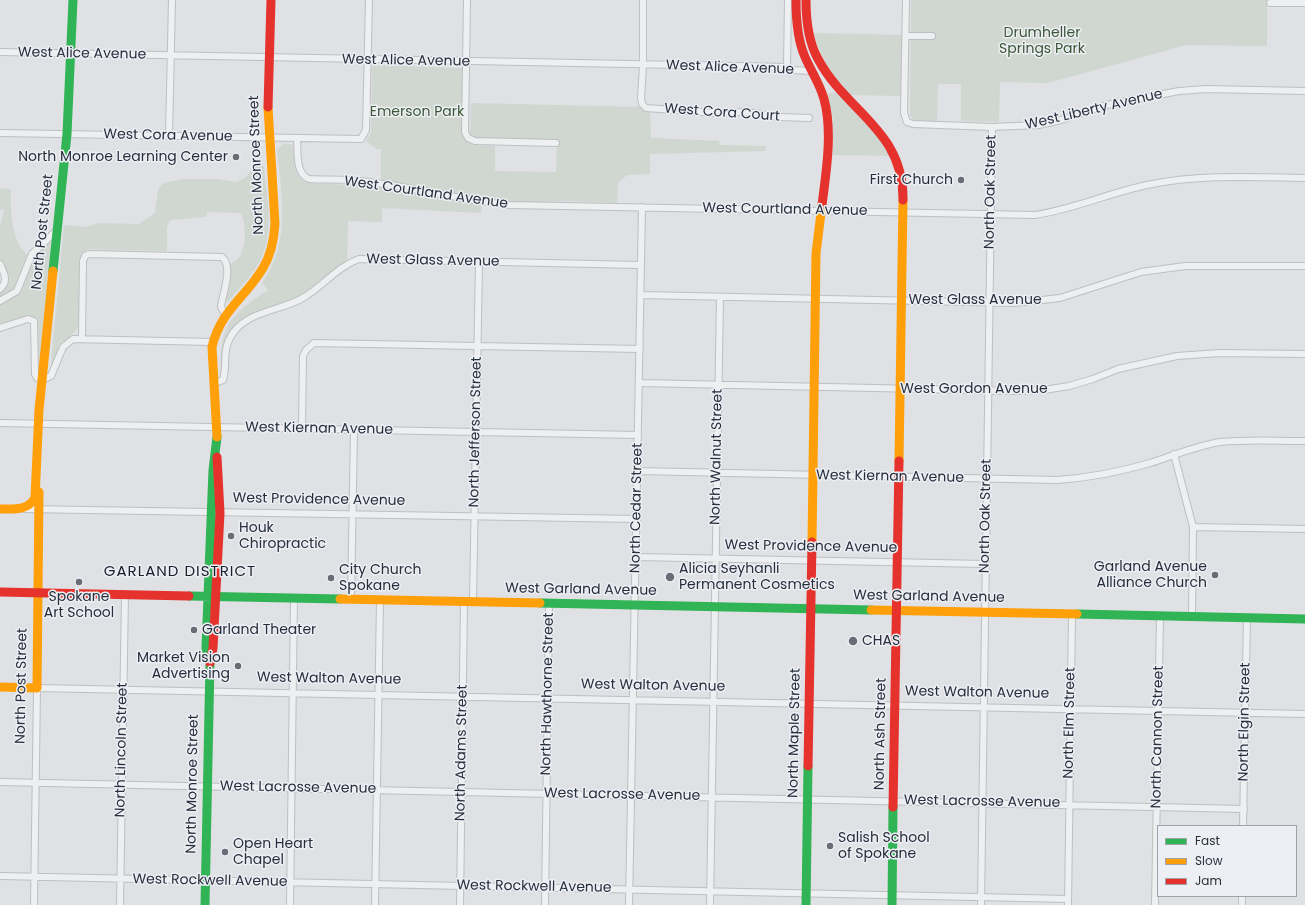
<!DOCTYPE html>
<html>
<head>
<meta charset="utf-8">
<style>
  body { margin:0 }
  #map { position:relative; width:1305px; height:905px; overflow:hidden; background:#dfe1e4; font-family:Poppins,sans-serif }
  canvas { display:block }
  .legend { position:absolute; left:1157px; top:825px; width:140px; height:72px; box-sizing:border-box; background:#eceff4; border:1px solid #9ea2aa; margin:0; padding:5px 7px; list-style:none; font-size:12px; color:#282e3b }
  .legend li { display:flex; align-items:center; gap:8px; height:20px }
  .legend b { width:20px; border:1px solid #9ea2aa }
</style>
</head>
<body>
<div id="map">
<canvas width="1305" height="905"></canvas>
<ul class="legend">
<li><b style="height:5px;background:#30b455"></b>Fast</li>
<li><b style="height:5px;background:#ff9f0a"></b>Slow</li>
<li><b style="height:5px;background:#e5322d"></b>Jam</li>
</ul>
</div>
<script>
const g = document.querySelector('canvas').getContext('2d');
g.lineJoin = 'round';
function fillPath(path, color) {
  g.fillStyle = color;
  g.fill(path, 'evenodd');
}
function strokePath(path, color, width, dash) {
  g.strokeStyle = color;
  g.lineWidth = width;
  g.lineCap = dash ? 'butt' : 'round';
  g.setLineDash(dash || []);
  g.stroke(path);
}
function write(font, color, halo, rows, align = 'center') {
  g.font = font + ' Poppins,sans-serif';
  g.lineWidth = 3;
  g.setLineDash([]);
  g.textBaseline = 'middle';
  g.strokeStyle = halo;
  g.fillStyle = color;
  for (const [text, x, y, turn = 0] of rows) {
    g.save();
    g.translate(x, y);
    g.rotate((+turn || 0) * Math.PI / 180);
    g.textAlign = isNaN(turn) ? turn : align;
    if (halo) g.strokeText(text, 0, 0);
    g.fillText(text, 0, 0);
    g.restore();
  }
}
const green = new Path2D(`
  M911,0H1267V46L1186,45L1048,83L1000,82L999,122L961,121V84H938L937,121H915L910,116Z
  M813,33L903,35L902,96L849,95C832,76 821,58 813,33Z
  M374,65L463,68V137L471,145L495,146V171L556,172L557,140L472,138L470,135L471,103L640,107L650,112L651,138L719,141L720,145L766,146L765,151L650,154V174L627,175L618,183L617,203L569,201L509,203L381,180V149H377L366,141L371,132L372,68Z
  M837,92L872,128L891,156L833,155V119L827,94Z
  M284,143L293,145C296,160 291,174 306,183L375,186L482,205L481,213L382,208V222L348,221L347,261L306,294L233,330L222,364L221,373C218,327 231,314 268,290L262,283C291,241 282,198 277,150Z
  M264,166C267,199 276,236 257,266C249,279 237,290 228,302L226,300L229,288V264C248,260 247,227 241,213L207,212L206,217L170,220L167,227V251L88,249L83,253L81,258L80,325L63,345L50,375L64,225L86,227L99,223L139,224L155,213L158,190L163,183L183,179H218L236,182L245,178L254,167Z
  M0,188L11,189C10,207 11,253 34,257L49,243L52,244L39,375L38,323L37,318L30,316L0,326V292L7,287L10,278L0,258V227L4,210H0Z`);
const street = new Path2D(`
  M467,0L465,132L468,138L475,141L556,143
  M643,0V65L641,98L642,104L646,108L716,113L747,112L779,117L809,118
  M906,0L904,113L907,122L913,124L992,127L1039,125L1061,120L1107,105L1179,91L1206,89L1305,91
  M1270,3H1305
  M906,36H932
  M0,52L787,67L792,70L812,71
  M787,67L788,0
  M0,133L361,139L366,130L369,0
  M169,135L172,0
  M297,138C298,151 295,174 309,179C323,180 336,179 349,180C404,184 456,200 510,205L1035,215C1074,209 1109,193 1147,185C1199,174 1252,177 1305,178
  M0,264C4,273 9,281 0,289
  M641,295L1014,303L1060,298L1141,272L1185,266H1305
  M0,301L17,291L32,254L57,230
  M0,328L28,319L34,321L35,374L37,378L42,380L51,376L63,347L73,339L212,342
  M82,339L83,261L85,256L89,254L222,257C234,267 222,295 221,307L225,314
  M215,383L223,380C228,362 221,350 233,333C249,311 279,311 301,299C322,288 336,267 359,259L641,265
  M639,383L1015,391L1044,390L1069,386L1093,379L1118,369L1177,356L1219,353L1305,354
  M0,423L638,435
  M302,429L303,356L306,350L314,343L640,349
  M1174,454L1193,527L1192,617
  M638,471L1057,480C1088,478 1119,472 1150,463C1173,456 1195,446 1220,442C1248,439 1277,441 1305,441
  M25,509L637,519
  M1193,527L1305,529
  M636,557L985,564
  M351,599L354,430
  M473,601L479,262
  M0,782L1244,809
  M1243,826L1247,618
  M0,876L1068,899
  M34,905L37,688L1305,714
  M120,905L125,594
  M290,905L294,598
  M375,905L380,600
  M460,905L464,601
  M545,905L549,603
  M629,905L642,207
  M710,905L720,297
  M981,905L992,127
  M1068,905L1072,614
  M1155,905L1160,616
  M1242,905V896`);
const fast = new Path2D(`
  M53,271L67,134L73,0
  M189,596L340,599
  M540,603L871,610
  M1077,614L1305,619
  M210,663L206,648L213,470L217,437
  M205,905L210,663
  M806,905L808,766
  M892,905L893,807`);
const slow = new Path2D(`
  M217,437L212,347C220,311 246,297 263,268C271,255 274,239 275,224L268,107
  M899,461L903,200
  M0,509C14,509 27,511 35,498L39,410L53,271
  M812,542L816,253L822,205
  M340,599L540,603
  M871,610L1077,614
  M0,687L37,688L39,492`);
const jam = new Path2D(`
  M796,0C796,19 797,39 805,57C811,71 820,84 824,99C833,131 826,173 822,205
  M806,0C806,21 808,41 818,59C847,113 904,130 903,200
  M268,107L271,0
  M0,592L189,596
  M210,663L213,648L220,513L217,457
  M808,766L812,542
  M893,807L899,461`);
const markers = [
  [236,157,4,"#686d76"],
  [961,180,4,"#686d76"],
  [231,536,4,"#686d76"],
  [1215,575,4,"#686d76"],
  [670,577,5,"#686d76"],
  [331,578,4,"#686d76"],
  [79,582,4,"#686d76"],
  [194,630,4,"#686d76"],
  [853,641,5,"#686d76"],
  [238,666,4,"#686d76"],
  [830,846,4,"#686d76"],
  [225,852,4,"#686d76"]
];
const parkNames = [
  ["Drumheller",1042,33],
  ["Springs Park",1042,49],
  ["Emerson Park",417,112]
];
const streetNames = [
  ["West Alice Avenue",82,54,1],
  ["West Alice Avenue",406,61,1],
  ["West Alice Avenue",730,68,2],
  ["West Liberty Avenue",1094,110,-13],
  ["West Cora Court",722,113,4],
  ["West Cora Avenue",168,136,1],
  ["North Monroe Street",257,165,-92],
  ["North Oak Street",991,192,-89],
  ["West Courtland Avenue",426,193,8],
  ["West Courtland Avenue",785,210,1],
  ["North Post Street",43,232,-84],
  ["West Glass Avenue",433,261,1],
  ["West Glass Avenue",975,300],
  ["West Gordon Avenue",974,389],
  ["West Kiernan Avenue",319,429,1],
  ["North Jefferson Street",476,432,-89],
  ["North Walnut Street",717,457,-89],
  ["West Kiernan Avenue",890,477,1],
  ["West Providence Avenue",319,500,1],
  ["North Cedar Street",637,508,-89],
  ["North Oak Street",986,516,-89],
  ["West Providence Avenue",811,547,1],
  ["West Garland Avenue",581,590,1],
  ["West Garland Avenue",929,597,1],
  ["West Walton Avenue",329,679,1],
  ["North Post Street",22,686,-89],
  ["West Walton Avenue",653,686,1],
  ["West Walton Avenue",977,693,1],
  ["North Hawthorne Street",548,694,-89],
  ["North Elgin Street",1245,722,-89],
  ["North Elm Street",1070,723,-89],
  ["North Maple Street",795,733,-89],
  ["North Ash Street",881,734,-89],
  ["North Cannon Street",1158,737,-89],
  ["North Lincoln Street",122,750,-89],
  ["North Adams Street",462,753,-89],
  ["North Monroe Street",193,784,-89],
  ["West Lacrosse Avenue",298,788,1],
  ["West Lacrosse Avenue",622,795,1],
  ["West Lacrosse Avenue",982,802,1],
  ["West Rockwell Avenue",210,881,1],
  ["West Rockwell Avenue",534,887,1]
];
const poiNames = [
  ["North Monroe Learning Center",228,157,"right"],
  ["First Church",953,180,"right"],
  ["Houk",239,528],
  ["Chiropractic",239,544],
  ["Garland Avenue",1207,567,"right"],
  ["Alliance Church",1207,583,"right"],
  ["Alicia Seyhanli",679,569],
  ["Permanent Cosmetics",679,585],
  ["City Church",339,570],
  ["Spokane",339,586],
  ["Spokane",79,597,"center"],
  ["Art School",79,613,"center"],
  ["Garland Theater",202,630],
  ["CHAS",862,641],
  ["Market Vision",230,658,"right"],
  ["Advertising",230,674,"right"],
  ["Salish School",838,838],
  ["of Spokane",838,854],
  ["Open Heart",233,844],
  ["Chapel",233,860]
];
const neighbourhoodNames = [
  ["GARLAND DISTRICT",180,572]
];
fillPath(green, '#cfd7d0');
strokePath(street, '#bdbfc2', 8);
strokePath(street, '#eeeff0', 6);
strokePath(fast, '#30b455', 9);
strokePath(slow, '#ff9f0a', 9);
strokePath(jam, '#e5322d', 9);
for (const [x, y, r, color] of markers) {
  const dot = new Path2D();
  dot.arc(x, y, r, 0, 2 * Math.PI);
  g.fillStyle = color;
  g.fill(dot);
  strokePath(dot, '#eceff4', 1.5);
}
write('14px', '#3b5536', '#eceff4', parkNames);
write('14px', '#282e3b', '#eceff4', streetNames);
write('14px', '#282e3b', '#eceff4', poiNames, 'left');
g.letterSpacing = '1px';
write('15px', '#1a1f2c', '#eceff4', neighbourhoodNames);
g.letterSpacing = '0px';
</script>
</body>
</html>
